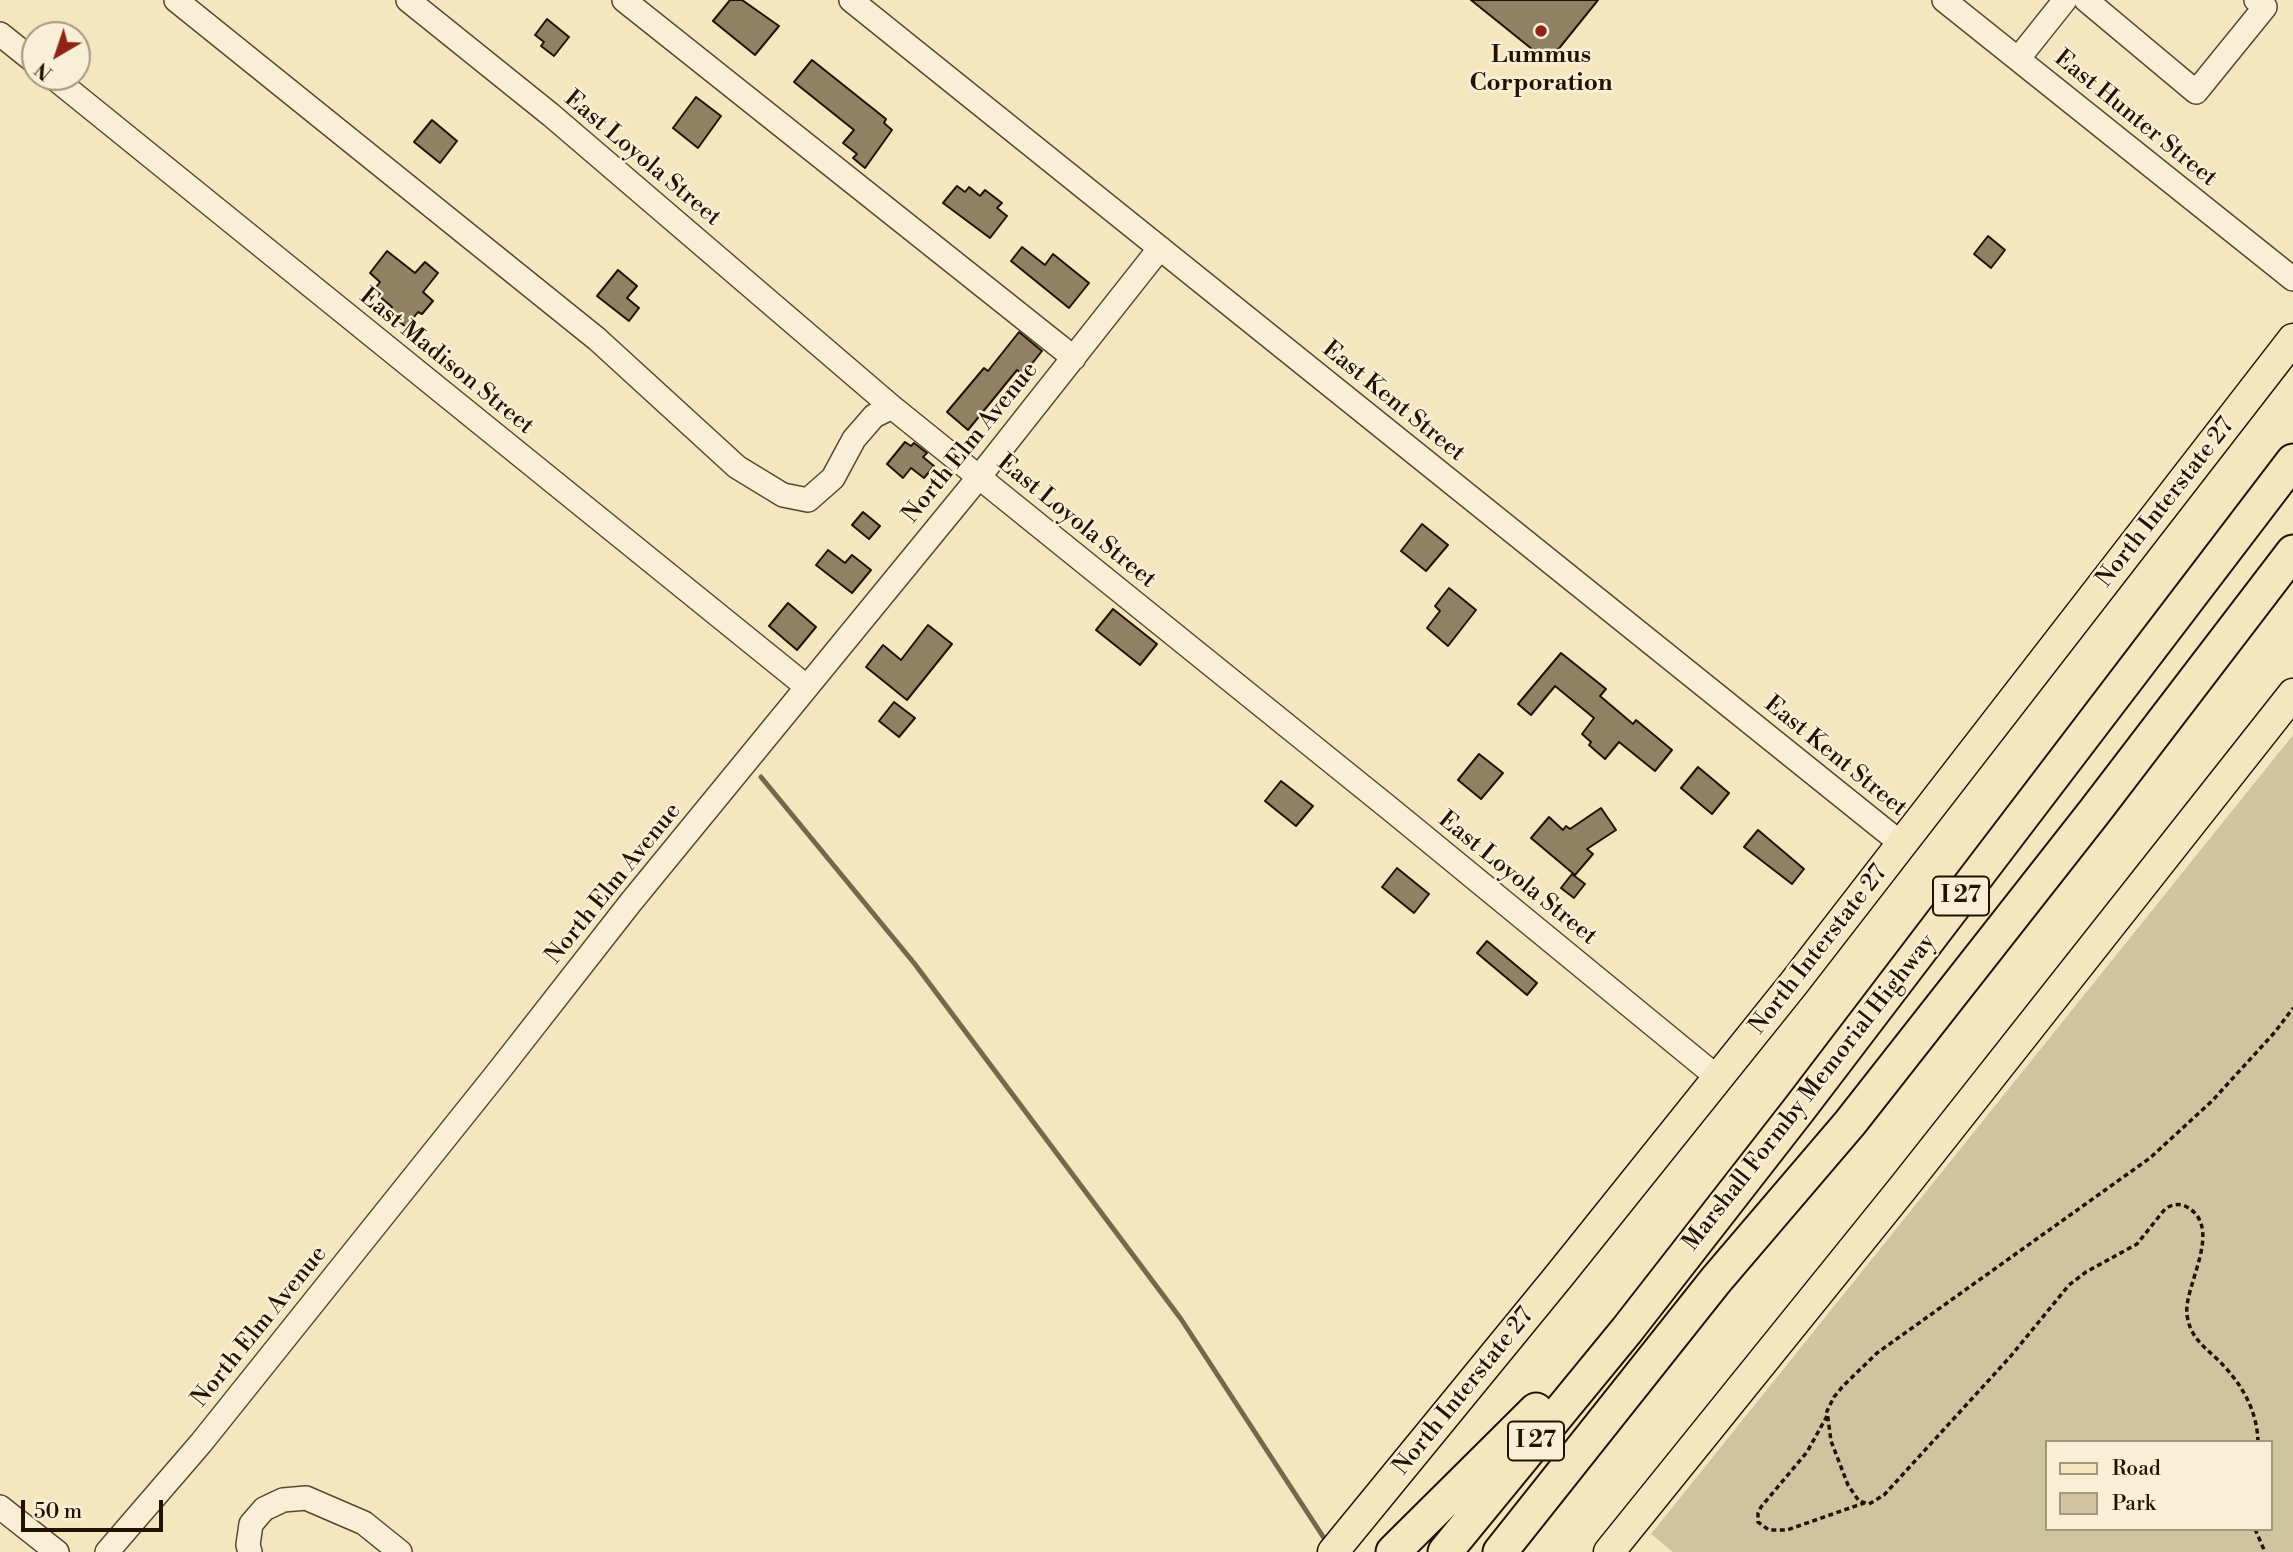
<!DOCTYPE html>
<html>
<head>
<meta charset="utf-8">
<style>
  body { margin:0 }
  #map { position:relative; width:2293px; height:1552px; overflow:hidden; background:#f4e7c0; font-family:"Libre Bodoni",serif }
  canvas { display:block }
  .legend { position:absolute; left:2045px; top:1440px; width:228px; height:91px; box-sizing:border-box; background:#f8efd6; border:2px solid #a39780; margin:0; padding:9px 12px; list-style:none; font-size:21px; color:#231200 }
  .legend li { display:flex; align-items:center; gap:14px; height:35px }
  .legend b { width:35px; border:2px solid #a39780 }
  .north { position:absolute; left:21px; top:21px; width:70px; height:70px; box-sizing:border-box; background:#f8efd6; border:2px solid #a39780; border-radius:50%; rotate:219deg; font-size:19px; font-weight:700; line-height:28px; text-align:center; color:#231200 }
  .north::after { content:''; display:block; margin:auto; width:24px; height:32px; background:#8f2418; clip-path:polygon(50% 0,100% 100%,50% 72%,0 100%) }
  .scale { position:absolute; left:21px; top:1500px; width:142px; height:32px; box-sizing:border-box; border:4px solid #231200; border-top:0; padding-left:9px; font-size:21px; line-height:24px; white-space:nowrap; color:#231200; -webkit-text-stroke:5px #f8efd6; paint-order:stroke }
</style>
</head>
<body>
<div id="map">
<canvas width="2293" height="1552"></canvas>
<ul class="legend">
<li><b style="height:9px;background:#f4e7c0"></b>Road</li>
<li><b style="height:19px;background:#d0c39f"></b>Park</li>
</ul>
<div class="north">N</div>
<div class="scale">50 m</div>
</div>
<script>
const g = document.querySelector('canvas').getContext('2d');
g.lineJoin = 'round';
function fillPath(path, color) {
  g.fillStyle = color;
  g.fill(path, 'evenodd');
}
function strokePath(path, color, width, dash) {
  g.strokeStyle = color;
  g.lineWidth = width;
  g.lineCap = dash ? 'butt' : 'round';
  g.setLineDash(dash || []);
  g.stroke(path);
}
function write(font, color, halo, rows, align = 'center') {
  g.font = font + ' "Libre Bodoni",serif';
  g.lineWidth = 5;
  g.setLineDash([]);
  g.textBaseline = 'middle';
  g.strokeStyle = halo;
  g.fillStyle = color;
  for (const [text, x, y, turn = 0] of rows) {
    g.save();
    g.translate(x, y);
    g.rotate((+turn || 0) * Math.PI / 180);
    g.textAlign = isNaN(turn) ? turn : align;
    if (halo) g.strokeText(text, 0, 0);
    g.fillText(text, 0, 0);
    g.restore();
  }
}
const green = new Path2D(`
  M2293,735V1552H1673L1651,1534ZM2046,1442H2270V1529H2046Z`);
const stream = new Path2D(`
  M761,777L914,963L1181,1319L1324,1538`);
const building = new Path2D(`
  M730,0H742L779,26L755,55L713,21Z
  M1471,0H1598L1548,62Z
  M547,19L569,37L554,56L541,46L544,42L535,35Z
  M812,60L886,119L884,123L892,130L865,168L853,158L857,154L843,143L854,130L794,82Z
  M696,97L721,116L698,148L673,128Z
  M432,120L457,141L440,163L414,142Z
  M957,186L965,192L969,187L980,196L985,190L1002,203L997,208L1007,216L990,238L943,203Z
  M1988,236L2005,250L1991,268L1974,254Z
  M1022,247L1045,265L1053,254L1089,283L1069,308L1011,261Z
  M387,251L415,273L425,262L438,273L423,292L433,301L422,314L418,312L406,327L388,313L392,307L373,291L380,282L370,273Z
  M618,270L637,286L627,298L639,308L629,321L597,296Z
  M1019,332L1042,351L1023,375L1017,370L968,430L947,412L984,368L988,371Z
  M905,442L911,446L914,443L927,453L923,457L934,466L924,478L911,468L903,478L887,464Z
  M863,512L880,526L869,539L852,525Z
  M1422,524L1448,545L1426,571L1401,551Z
  M828,550L845,563L852,555L871,570L852,593L816,565Z
  M1449,588L1476,610L1448,646L1427,628L1440,611L1435,606Z
  M788,603L816,627L797,650L769,626Z
  M1113,609L1157,644L1140,665L1096,630Z
  M928,625L952,644L907,700L866,667L883,645L901,660Z
  M1561,653L1606,689L1600,696L1633,724L1636,720L1672,750L1655,771L1619,742L1605,759L1589,745L1591,742L1582,734L1594,718L1555,686L1531,715L1518,704Z
  M894,702L915,718L899,737L879,721Z
  M1479,754L1503,773L1481,799L1458,780Z
  M1698,767L1729,793L1712,814L1681,788Z
  M1281,781L1313,806L1296,826L1265,801Z
  M1601,808L1616,830L1587,849L1593,854L1575,875L1531,838L1549,817L1563,830L1566,826L1570,829Z
  M1758,830L1804,869L1792,884L1744,847Z
  M1397,868L1429,894L1414,913L1382,887Z
  M1572,874L1585,884L1574,898L1561,888Z
  M1487,941L1537,983L1527,995L1477,953Z`);
const path = new Path2D(`
  M1827,1416L1807,1452L1761,1507L1758,1513V1522L1769,1530H1787L1864,1503
  M2258,1442C2257,1408 2240,1381 2216,1358C2202,1345 2190,1336 2187,1315C2183,1286 2226,1226 2185,1206C2178,1203 2170,1205 2165,1209L2137,1244L2086,1272L2069,1285L2010,1357L1884,1495L1869,1504L1859,1501L1848,1485L1831,1441L1827,1411L1834,1397L1843,1386L1877,1353L2150,1158L2212,1101L2275,1032L2293,1008
  M2255,1529L2265,1552`);
const minor = new Path2D(`
  M176,0L597,339L737,467L783,495L808,500L833,478L854,439L874,416L892,407
  M408,0L551,115L892,407L1394,812L1717,1077
  M624,0L1074,358
  M851,0L1903,845
  M1944,0L2293,279
  M2086,0L2196,92L2265,7L2256,0
  M0,34L35,62
  M2018,59L2065,0
  M53,77L807,687
  M0,1507L57,1552
  M107,1552L201,1443L498,1072L631,902L979,477L1160,248
  M250,1552L248,1545L251,1524L264,1509L283,1500L306,1498L364,1523L400,1552`);
const major = new Path2D(`
  M1333,1552L1559,1276L1794,983L2293,339
  M1609,1552L1902,1189L2293,694`);
const highway = new Path2D(`
  M1393,1552L1536,1410
  M1445,1552L1627,1330L1800,1108L2293,461
  M1500,1552L1716,1280L1850,1123L2095,811L2293,552`);
const markers = [
  [1541,31,7,"#8f2418"]
];
const shields = [
  [1961,896,56],
  [1536,1441,56]
];
const shieldNames = [
  ["I 27",1961,896],
  ["I 27",1536,1441]
];
const poiNames = [
  ["Lummus",1541,56],
  ["Corporation",1541,84]
];
const streetNames = [
  ["East Hunter Street",2135,119,39],
  ["East Loyola Street",642,159,40],
  ["East Madison Street",446,362,39],
  ["East Kent Street",1393,402,39],
  ["North Elm Avenue",971,443,-51],
  ["North Interstate 27",2166,503,-52],
  ["East Loyola Street",1076,522,39],
  ["East Kent Street",1835,757,39],
  ["East Loyola Street",1517,879,39],
  ["North Elm Avenue",614,884,-51],
  ["North Interstate 27",1819,950,-52],
  ["Marshall Formby Memorial Highway",1810,1093,-52],
  ["North Elm Avenue",260,1327,-51],
  ["North Interstate 27",1464,1392,-51]
];
fillPath(green, '#d0c39f');
strokePath(stream, '#76674c', 5);
fillPath(building, '#908164');
strokePath(building, '#231200', 2);
strokePath(minor, '#574730', 26);
strokePath(major, '#231200', 33);
strokePath(highway, '#231200', 37);
strokePath(path, '#231200', 3.5, [5, 3.5]);
strokePath(minor, '#f8efd6', 23);
strokePath(major, '#f4e7c0', 30);
strokePath(highway, '#f4e7c0', 33);
for (const [x, y, r, color] of markers) {
  const dot = new Path2D();
  dot.arc(x, y, r, 0, 2 * Math.PI);
  g.fillStyle = color;
  g.fill(dot);
  strokePath(dot, '#f8efd6', 2.5);
}
for (const [x, y, w] of shields) {
  const box = new Path2D();
  box.roundRect(x - w / 2, y - 19.5, w, 39, 5);
  g.fillStyle = '#f8efd6';
  g.fill(box);
  strokePath(box, '#231200', 2);
}
write('bold 23px', '#231200', null, shieldNames);
write('bold 24px', '#231200', '#f8efd6', poiNames);
write('24px', '#231200', '#f8efd6', streetNames);
</script>
</body>
</html>
